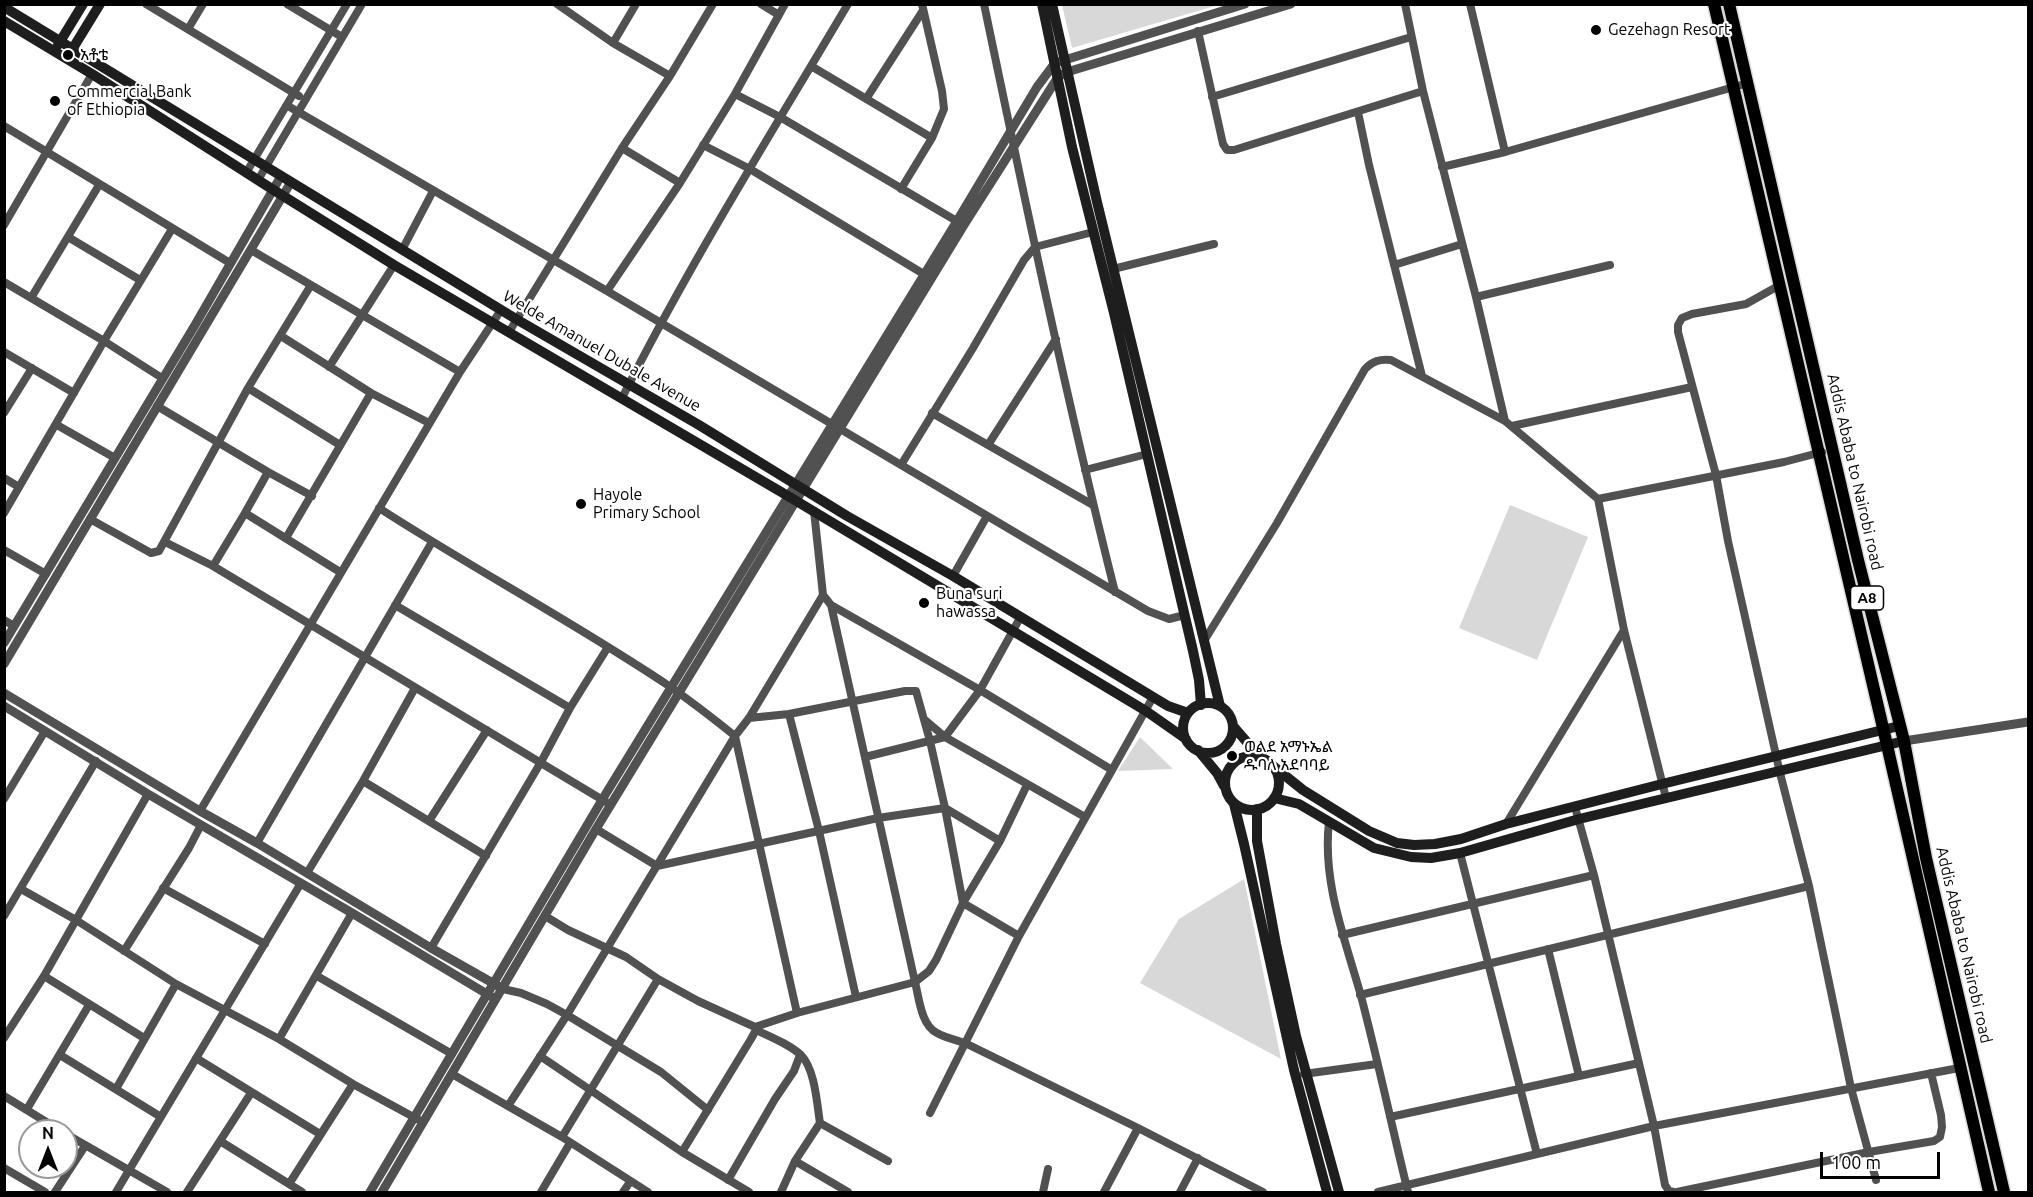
<!DOCTYPE html>
<html>
<head>
<meta charset="utf-8">
<style>
  body { margin:0 }
  #map { position:relative; width:2033px; height:1197px; overflow:hidden; background:#fff; font-family:Ubuntu,sans-serif }
  canvas { display:block }
  .frame { position:absolute; inset:0; border:6px solid #000; pointer-events:none }
  .north { position:absolute; left:18px; top:1119px; width:60px; height:60px; box-sizing:border-box; background:#fff; border:2px solid #999; border-radius:50%; rotate:0deg; font-size:16px; font-weight:700; line-height:24px; text-align:center; color:#000 }
  .north::after { content:''; display:block; margin:auto; width:21px; height:27px; background:#000; clip-path:polygon(50% 0,100% 100%,50% 72%,0 100%) }
  .scale { position:absolute; left:1820px; top:1152px; width:120px; height:27px; box-sizing:border-box; border:3px solid #000; border-top:0; padding-left:8px; font-size:18px; line-height:21px; white-space:nowrap; color:#000; -webkit-text-stroke:4px #fff; paint-order:stroke }
</style>
</head>
<body>
<div id="map">
<canvas width="2033" height="1197"></canvas>
<div class="frame"></div>
<div class="north">N</div>
<div class="scale">100 m</div>
</div>
<script>
const g = document.querySelector('canvas').getContext('2d');
g.lineJoin = 'round';
function fillPath(path, color) {
  g.fillStyle = color;
  g.fill(path, 'evenodd');
}
function strokePath(path, color, width, dash) {
  g.strokeStyle = color;
  g.lineWidth = width;
  g.lineCap = dash ? 'butt' : 'round';
  g.setLineDash(dash || []);
  g.stroke(path);
}
function write(font, color, halo, rows, align = 'center') {
  g.font = font + ' Ubuntu,"Noto Sans Ethiopic",sans-serif';
  g.lineWidth = 4.5;
  g.setLineDash([]);
  g.textBaseline = 'middle';
  g.strokeStyle = halo;
  g.fillStyle = color;
  for (const [text, x, y, turn = 0] of rows) {
    g.save();
    g.translate(x, y);
    g.rotate((+turn || 0) * Math.PI / 180);
    g.textAlign = isNaN(turn) ? turn : align;
    if (halo) g.strokeText(text, 0, 0);
    g.fillText(text, 0, 0);
    g.restore();
  }
}
const green = new Path2D(`
  M1062,5V4L1218,5L1072,48Z
  M1510,505L1588,537L1537,660L1459,628Z
  M1140,737L1173,769L1118,771Z
  M1244,879L1281,1059L1140,983L1179,919Z`);
const minor = new Path2D(`
  M146,4L299,96
  M287,4L342,37
  M557,4L613,43L670,76
  M761,4L779,15
  M984,4C1025,201 1066,397 1115,592
  M1405,4L1423,91L1476,297L1505,421L1598,499L1624,630L1666,798
  M1470,4L1505,152
  M188,29L203,4
  M1198,31L1223,144L1227,150H1234L1423,91
  M613,43L636,4
  M811,66L932,138
  M735,94L780,117L960,223
  M1212,97L1411,37
  M866,99L922,12
  M288,106L607,291L1148,611L1169,619L1185,615
  M1358,112L1369,165L1422,376
  M4,126L230,263
  M703,145L750,169L927,276
  M622,148L680,183
  M1442,167L1505,152L1748,83
  M246,173L347,4
  M258,180L362,4
  M901,189L932,138L944,109L942,91L922,4
  M4,225L92,74
  M68,237L140,280
  M251,250L460,372
  M402,250L433,191
  M1394,265L1462,244
  M1113,269L1214,244
  M4,282L104,341L162,378
  M1780,285L1746,304L1692,314L1682,318L1678,325V332L1716,475L1728,541L1780,773L1809,886L1851,1088L1876,1180
  M607,291L680,183L735,94L785,4
  M1476,297L1610,265
  M31,298L99,185
  M509,332L622,148L670,76L713,4
  M281,336L371,393L429,423
  M4,352L74,393
  M329,367L394,265
  M248,388L340,445
  M622,398C690,263 771,134 848,4
  M157,406L268,472L312,496
  M4,413L32,368
  M932,413L1093,505
  M57,425L115,458
  M1512,426L1692,387
  M988,445L1056,339
  M901,465L973,348L1024,260L1035,247L1093,232
  M1085,470L1147,454
  M4,478L19,487
  M1598,499L1784,462L1822,452
  M379,508C475,570 575,623 669,686C692,702 714,719 735,736L797,1013
  M814,511L823,595L831,605L915,982C919,998 921,1025 937,1033C946,1038 956,1040 965,1043L1138,1128L1263,1192
  M4,513L104,341L172,229
  M245,513L268,472
  M90,519L151,553L159,551L248,388L311,285
  M286,538L371,393
  M165,542L213,566L606,802
  M4,550L46,574
  M213,566L245,513L340,572
  M953,576L987,516
  M395,605L570,708
  M831,605L980,690L1112,770
  M4,620L14,626
  M1204,641L1277,523L1365,369C1373,361 1379,359 1391,360L1505,421
  M789,714L819,831L856,997
  M749,718L789,714L905,691H916L930,741L945,808L963,903L1019,936
  M925,720L945,737L1085,817
  M865,757L945,737L980,690L1020,618
  M363,781L486,856
  M4,799L45,731
  M1575,807L1594,875L1654,1126L1665,1185L1669,1191L1674,1192
  M200,811L460,372L501,310
  M429,821L487,730
  M1329,822C1322,882 1345,939 1361,996C1378,1061 1392,1127 1408,1192
  M1506,824L1624,630
  M596,829L657,866L878,818L945,808L1000,841
  M257,843L432,542
  M1460,853L1537,1154
  M307,873L363,781L415,688
  M163,888L265,944
  M21,889L76,920L176,984L279,1039L353,1084L419,1120
  M4,916L96,761
  M545,916L568,930L626,957L658,979L698,1001L755,1027L797,1013L915,982L929,971L936,960L963,903L1000,841L1027,785
  M1342,935L1594,875
  M431,948L541,762L570,708L608,647
  M1548,949L1579,1076
  M124,951L189,848L201,825
  M44,976L144,1038
  M317,976L452,1054
  M503,989L521,993L547,1004L567,1015L661,1072L708,1110
  M1360,995L1809,886
  M756,1030C771,1037 789,1044 801,1055C815,1069 817,1104 820,1123L795,1161
  M4,1038L44,976L148,794
  M279,1039L352,913
  M60,1055L161,1117
  M540,1056L682,1152
  M196,1058L320,1134
  M452,1074L562,1137L648,1192
  M1304,1074L1377,1064
  M116,1089L176,984
  M4,1096L61,1131
  M508,1106L567,1015L735,736L749,718L823,595
  M27,1109L89,1005
  M930,1113L1019,936L1153,697
  M1390,1117L1639,1063
  M820,1123L888,1161
  M66,1134L167,1192
  M562,1137L658,979
  M220,1141L302,1192
  M4,1168L45,1192
  M728,1180L775,1099L794,1071L800,1055
  M289,1184L353,1084
  M55,1192L85,1146
  M116,1192L301,883
  M187,1192L251,1093
  M541,1192L570,1143
  M623,1192L630,1182
  M749,1192L682,1152L751,1039L756,1030L755,1027
  M781,1192L795,1161L848,1192
  M1043,1192L1048,1169
  M1104,1192L1138,1128
  M1180,1192L1198,1158
  M1378,1192L1654,1126L1959,1068
  M1677,1192L1869,1152L1934,1141L1940,1137L1942,1127L1941,1115L1931,1073`);
const tertiary = new Path2D(`
  M4,643L195,325L281,176
  M4,664L291,182
  M4,693L200,811L257,843L431,948L498,986
  M4,706L148,794L352,913L492,997
  M1904,741L2028,722
  M370,1192L602,800L957,221L1037,87L1055,63L1245,4
  M382,1192L596,829L964,225L1058,77L1067,72L1291,4`);
const secondary = new Path2D(`
  M1042,4L1072,147L1114,313L1193,651L1199,680L1201,705
  M1052,4L1097,202L1220,706
  M4,7L516,319L699,425L847,516L953,576L1168,706L1188,713
  M4,21L92,74L272,189L394,265L788,496L1146,711L1186,739
  M58,45L83,4
  M70,53L100,4
  M1183 728a25 25 0 1 1 50 0a25 25 0 1 1-50 0Z
  M1233,726L1252,748L1262,756
  M1198,750L1217,773L1224,786
  M1225 783a27 27 0 1 1 54 0a27 27 0 1 1-54 0Z
  M1273,766L1303,790L1369,831L1397,843L1414,845L1435,844L1461,839L1506,824L1662,784L1899,726
  M1274,798L1299,804L1374,848L1411,857L1431,858L1460,853L1579,819L1904,741
  M1234,804L1244,844L1294,1070L1327,1192
  M1257,809V841L1276,944L1296,1036L1339,1192`);
const trunk = new Path2D(`
  M1714,4L1887,745L1989,1192
  M1729,4L1858,560L1904,741L1926,858L2004,1192`);
const markers = [
  [1596,30,6,"#000"],
  [68,55,6,"#000"],
  [55,101,6,"#000"],
  [581,504,6,"#000"],
  [924,603,6,"#000"],
  [1232,756,6,"#000"]
];
const shields = [
  [1867,598,33]
];
const shieldNames = [
  ["A8",1867,598]
];
const poiNames = [
  ["Gezehagn Resort",1608,30],
  ["አቶቴ",80,55],
  ["Commercial Bank",67,92],
  ["of Ethiopia",67,110],
  ["Hayole",593,495],
  ["Primary School",593,513],
  ["Buna suri",936,594],
  ["hawassa",936,612],
  ["ወልደ አማኑኤል",1244,747],
  ["ዱባለ አደባባይ",1244,765]
];
const streetNames = [
  ["Welde Amanuel Dubale Avenue",602,351,30],
  ["Addis Ababa to Nairobi road",1855,472,77],
  ["Addis Ababa to Nairobi road",1964,945,77]
];
fillPath(green, '#d8d8d8');
strokePath(trunk, '#dbdbdb', 15);
strokePath(minor, '#515151', 8);
strokePath(tertiary, '#515151', 9);
strokePath(secondary, '#1e1e1e', 10);
strokePath(trunk, '#000', 12);
for (const [x, y, r, color] of markers) {
  const dot = new Path2D();
  dot.arc(x, y, r, 0, 2 * Math.PI);
  g.fillStyle = color;
  g.fill(dot);
  strokePath(dot, '#fff', 2);
}
for (const [x, y, w] of shields) {
  const box = new Path2D();
  box.roundRect(x - w / 2, y - 12, w, 24, 4.5);
  g.fillStyle = '#fff';
  g.fill(box);
  strokePath(box, '#000', 1.5);
}
write('bold 15px', '#000', null, shieldNames);
write('16px', '#000', '#fff', poiNames, 'left');
write('16px', '#000', '#fff', streetNames);
</script>
</body>
</html>
